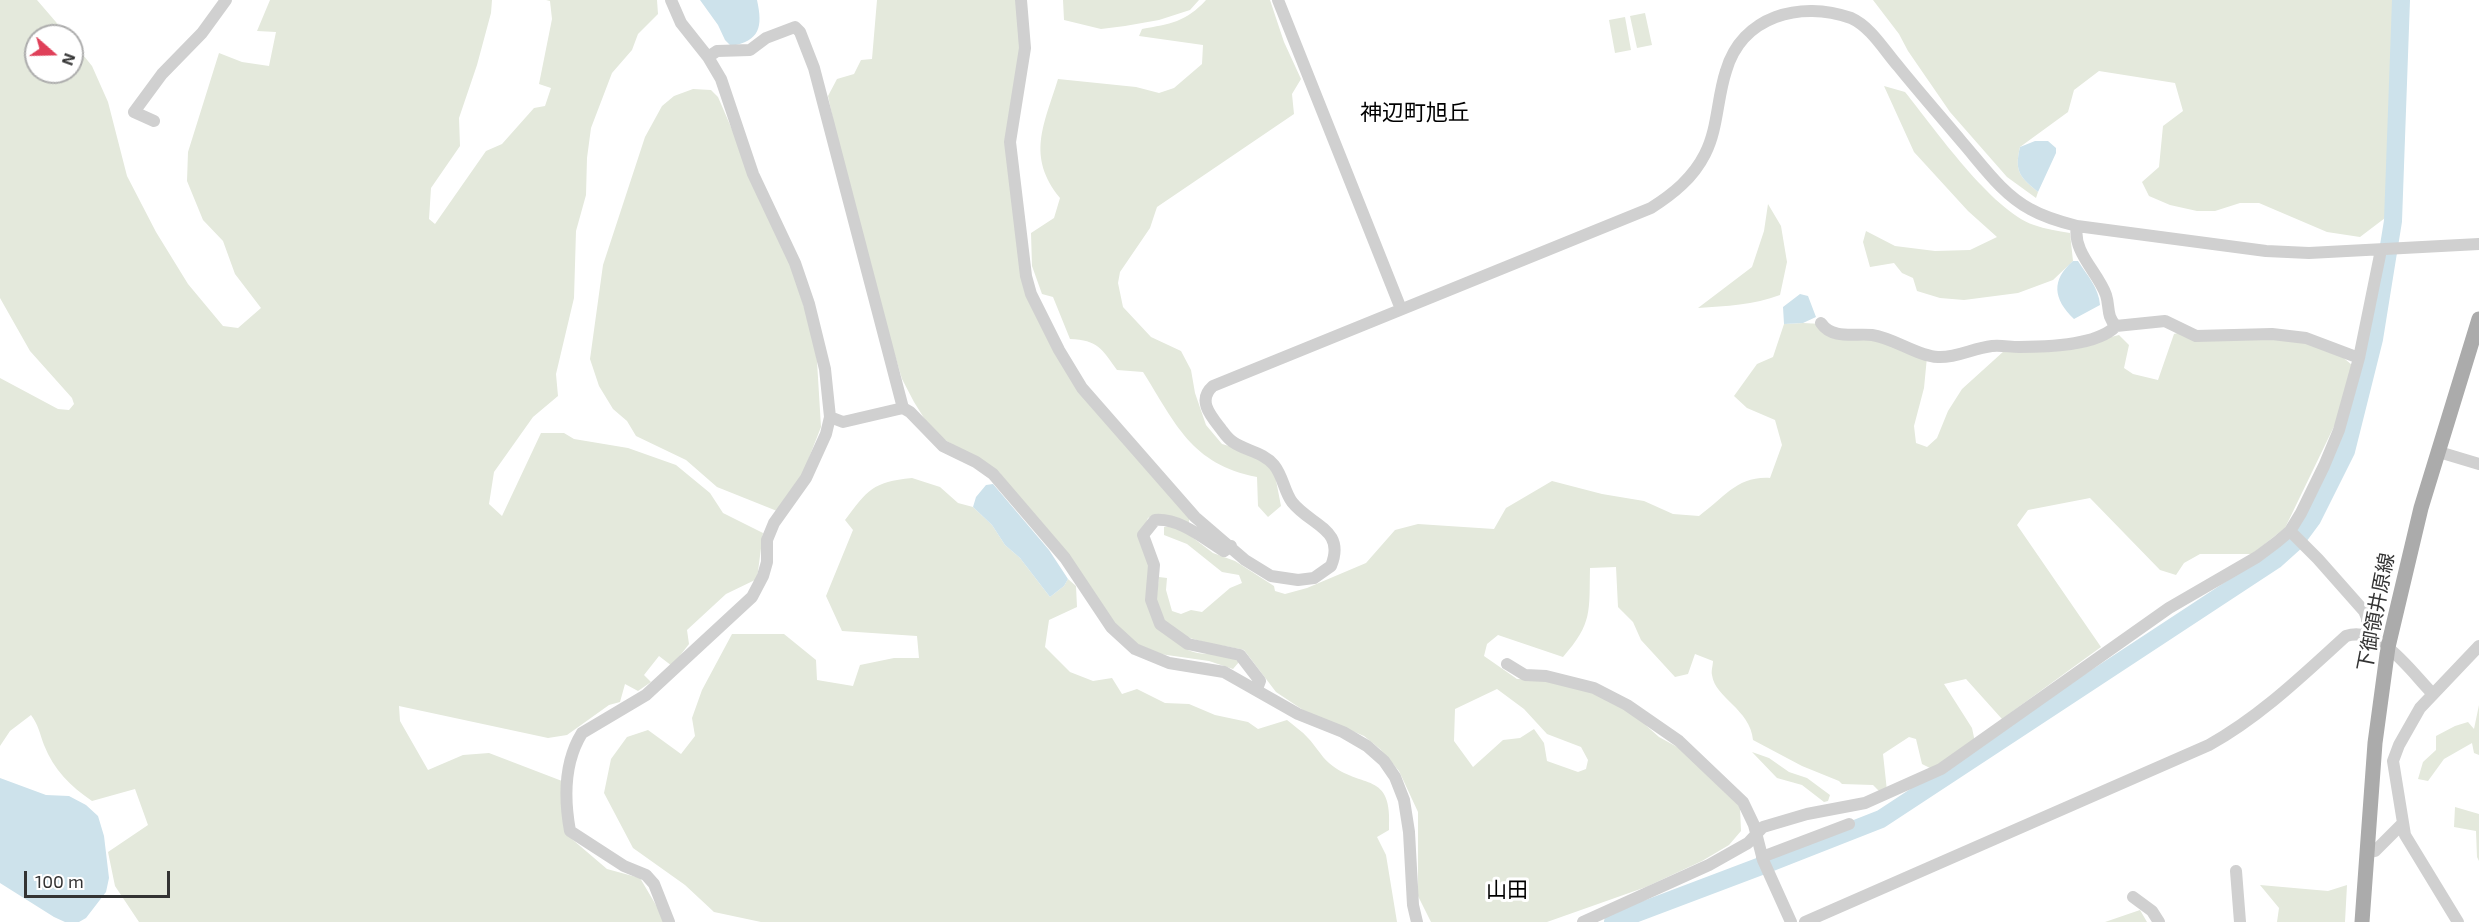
<!DOCTYPE html>
<html>
<head>
<meta charset="utf-8">
<style>
  body { margin:0 }
  #map { position:relative; width:2479px; height:922px; overflow:hidden; background:#fff; font-family:"Exo 2",sans-serif }
  canvas { display:block }
  .north { position:absolute; left:24px; top:24px; width:60px; height:60px; box-sizing:border-box; background:#fff; border:2px solid #adadad; border-radius:50%; rotate:110deg; font-size:16px; font-weight:700; line-height:24px; text-align:center; color:#333 }
  .north::after { content:''; display:block; margin:auto; width:21px; height:27px; background:#df4059; clip-path:polygon(50% 0,100% 100%,50% 72%,0 100%) }
  .scale { position:absolute; left:24px; top:871px; width:146px; height:27px; box-sizing:border-box; border:3px solid #333; border-top:0; padding-left:8px; font-size:18px; line-height:21px; white-space:nowrap; color:#333; -webkit-text-stroke:4px #fff; paint-order:stroke }
</style>
</head>
<body>
<div id="map">
<canvas width="2479" height="922"></canvas>
<div class="north">N</div>
<div class="scale">100 m</div>
</div>
<script>
const g = document.querySelector('canvas').getContext('2d');
g.lineJoin = 'round';
function fillPath(path, color) {
  g.fillStyle = color;
  g.fill(path, 'evenodd');
}
function strokePath(path, color, width, dash) {
  g.strokeStyle = color;
  g.lineWidth = width;
  g.lineCap = dash ? 'butt' : 'round';
  g.setLineDash(dash || []);
  g.stroke(path);
}
function write(font, color, halo, rows, align = 'center') {
  g.font = font + ' "Exo 2","Noto Sans JP",sans-serif';
  g.lineWidth = 6;
  g.setLineDash([]);
  g.textBaseline = 'middle';
  g.strokeStyle = halo;
  g.fillStyle = color;
  for (const [text, x, y, turn = 0] of rows) {
    g.save();
    g.translate(x, y);
    g.rotate((+turn || 0) * Math.PI / 180);
    g.textAlign = isNaN(turn) ? turn : align;
    if (halo) g.strokeText(text, 0, 0);
    g.fillText(text, 0, 0);
    g.restore();
  }
}
const green = new Path2D(`
  M0,0H37L68,36H36V72H72V41L92,66L108,102L127,176L156,232L188,284L223,326L238,328L261,308L235,274L223,241L203,220L187,181L188,152L219,53L242,62L269,66L276,32L257,31L270,0H492L491,13L477,65L459,118L460,146L431,188L429,219L435,224L486,151L502,144L534,108L545,106L551,88L539,84L552,19L550,1L546,0H657L658,14L638,34L632,50L612,73L591,128L587,158L586,195L576,231L574,298L556,374L558,396L533,417L494,472L489,504L502,516L541,433H564L574,439L628,448L676,465L710,493L723,513L763,533L757,579L726,594L687,630L689,644L672,666L659,656L644,675L651,682L638,691L625,684L620,702L609,705L567,735L548,738L399,706L400,721L428,770L463,755L489,753L562,781L566,834L607,869L640,878L666,922H139L115,886L108,852L148,825L135,789L92,801C70,786 54,770 44,745C40,734 38,724 31,715L10,731L0,746V378L58,409L69,410L74,404L72,398L30,351L0,298Z
  M877,0H1019L1024,48L1009,141L1025,276L1051,343L1189,516V523L1154,515L1148,518L1144,527L1151,563L1148,601C1156,611 1180,646 1188,650C1205,658 1225,649 1239,662L1233,669L1209,661L1153,653L1136,644L1121,633L999,472L945,440L929,426L914,402L902,379L856,225L828,96L837,79L854,74L861,60L872,59Z
  M1063,0H1199L1190,10L1159,20L1125,26L1101,29L1064,20Z
  M1206,0H1270L1284,42L1301,79L1292,94L1294,114L1157,207L1150,228L1120,272L1118,283L1123,307L1151,337L1181,351L1191,370L1195,393L1206,425L1222,444L1253,453L1274,470L1281,506L1268,517L1258,506L1257,477C1191,464 1176,424 1143,372L1117,370C1102,349 1098,340 1070,339L1053,297L1042,294L1032,266L1031,233L1054,218L1060,198C1026,156 1044,125 1058,79L1136,87L1159,93L1174,88L1202,64L1203,45L1139,36L1142,29C1170,24 1186,22 1206,0Z
  M1873,0H2394L2396,83L2391,208L2385,218L2360,237L2327,232L2259,203H2240L2215,211H2197L2170,205L2149,196L2142,182L2159,167L2163,126L2183,111L2175,83L2099,71L2074,90L2068,112L2020,147C2014,172 2020,177 2038,192L2036,198L2007,177L1950,112L1908,51L1899,34Z
  M1645,13L1652,45L1637,48L1630,16Z
  M1625,17L1631,50L1615,53L1609,20Z
  M1884,86L1905,92C1935,129 1991,210 2034,225C2045,229 2058,231 2070,233L2073,261L2053,280L2018,293L1964,300L1940,298L1917,291L1913,278L1902,273L1894,263L1870,267L1863,242L1866,231L1895,246L1935,251L1970,250L1997,237L1968,211L1914,152Z
  M693,89L711,90L718,97L791,266L816,345L821,427L803,473L777,511L717,487L686,460L636,436L627,421L613,409L599,386L590,359L603,265L645,137L662,106L674,96Z
  M1768,204L1781,226L1787,262L1780,295C1754,305 1726,306 1698,308L1752,267L1764,231Z
  M1803,323L1822,324L1927,357L1924,388L1914,426L1916,443L1927,447L1937,438L1948,411L1962,389L2004,351L2079,345L2119,335L2129,345L2124,368L2133,374L2158,380L2174,334L2181,332L2300,340L2339,354L2352,365L2340,414L2285,528L2252,554H2200L2184,563L2176,575L2160,570L2090,498L2028,510L2017,525L2101,647L2002,719L1966,679L1944,684L1972,728L1975,742L1932,769L1922,764L1916,739L1909,737L1883,754L1887,791H1879L1873,785L1842,784L1839,781L1802,766L1753,740C1750,709 1715,698 1712,675C1711,671 1713,665 1713,661L1695,654L1688,674L1675,677L1641,640L1633,622L1618,607L1616,567L1590,568C1589,611 1593,623 1563,657L1498,635L1487,644L1484,656L1517,679L1549,680L1591,688L1623,705L1659,737L1679,748L1740,807L1741,831L1729,845L1702,861L1646,887L1547,922H1431L1418,896V812L1399,771L1380,749L1364,736L1303,710L1276,692L1244,650C1217,643 1175,643 1160,614C1154,604 1158,588 1159,577L1167,578L1166,590L1172,611L1181,614L1191,610L1202,612L1230,588L1242,583L1239,575L1222,572L1187,544L1164,535V527L1173,526L1188,534L1213,553L1235,561L1274,586L1275,591L1285,594L1307,588L1366,563L1395,530L1418,524L1494,529L1506,508L1552,481L1602,494L1644,501L1673,514L1699,516C1724,498 1737,476 1770,478L1782,445L1775,420L1747,408L1734,396L1757,364L1773,357L1784,324ZM1497,689L1524,709L1547,734L1581,747L1588,760L1586,769L1578,772L1547,761L1544,743L1534,729L1520,738L1503,740L1473,767L1454,741L1455,709Z
  M912,478L940,487L958,503L973,507L992,525L1005,545L1020,558L1050,597L1064,586L1068,579L1076,586L1077,607L1049,620L1045,647L1070,672L1093,681L1112,678L1122,694L1137,689L1165,703L1189,704L1215,715L1248,722L1258,729L1287,720C1294,726 1302,731 1308,738C1315,745 1321,756 1329,763C1362,791 1393,769 1389,830L1377,837L1386,855L1397,922H761L714,912L685,885L633,848L604,793L611,759L627,737L648,730L681,754L695,736L692,718L702,690L732,634H784L816,660L817,680L853,686L860,665L894,658H919L917,636L842,631L826,596L853,530L845,520C868,490 872,482 912,478Z
  M2479,705V755L2474,753L2472,743L2444,759L2428,781L2418,779L2423,762L2436,750V736L2455,726L2468,722L2474,729Z
  M1752,752L1769,758L1789,772L1807,778L1830,795L1828,801L1824,802L1802,785L1777,778Z
  M2455,807L2479,814V861L2477,857L2476,831L2454,827Z
  M2260,885L2328,891L2347,885L2345,922H2277L2279,908Z
  M2140,910L2147,922H2105Z`);
const water = new Path2D(`
  M700,0H757C763,27 760,41 731,46L725,40L718,25Z
  M2035,141H2048L2056,148V153L2038,192C2020,177 2014,172 2020,147Z
  M2073,261H2078C2087,275 2099,288 2100,305L2074,319C2053,299 2051,280 2073,261Z
  M1800,294L1808,296L1816,317L1803,323L1784,324L1783,307Z
  M993,484L1049,550L1068,579L1064,586L1050,597L1020,558L1005,545L992,525L973,507L976,497L986,485Z
  M0,778L46,795L69,796L86,805L98,816L104,836L109,878L106,892L86,918L79,922H65L54,917L0,883Z`);
const river = new Path2D(`
  M1769,863L1881,819L2275,560L2295,542L2312,519L2346,451L2374,339L2393,221L2401,0
  M1613,922L1761,866`);
const minor = new Path2D(`
  M1021,0L1025,48L1010,142L1026,276L1031,294L1059,350L1082,388L1195,517L1245,560L1271,576L1298,580L1314,578L1331,566C1346,529 1311,526 1292,502C1284,491 1283,476 1274,465C1263,452 1246,451 1233,442C1228,439 1224,433 1221,429C1210,415 1197,400 1213,386L1651,208C1673,194 1693,178 1705,154C1718,129 1717,98 1726,71C1742,16 1800,0 1851,18C1871,27 1884,50 1898,66C1919,92 1941,117 1962,142C1983,166 2002,194 2030,209C2044,217 2061,222 2077,226L2266,251L2309,253L2479,244
  M1278,0L1401,309
  M708,57L717,51L750,50L766,38L795,27L800,32L814,68L903,408
  M154,121L134,112L162,74L202,33L226,0
  M2077,226C2072,252 2098,272 2106,295C2110,307 2106,316 2116,326L2165,321L2196,336L2272,334L2306,338L2359,358
  M1821,323C1832,340 1856,333 1872,335C1894,338 1917,356 1938,357C1957,358 1973,348 1992,346C2001,345 2010,347 2019,347C2046,347 2097,346 2116,326
  M830,417L843,422L903,408L910,412L943,446L976,462L993,474L1065,558L1111,627L1135,649L1169,663L1224,672L1298,714L1343,732L1367,746L1384,761L1395,777L1404,800L1409,832L1413,905L1417,922
  M2439,452L2479,464
  M2290,531L2318,559L2364,611L2367,618V634
  M1231,546L1224,551C1204,539 1180,518 1155,520L1143,535L1154,565L1151,600L1160,624L1188,644L1240,655L1260,681L1257,689
  M1507,664L1525,675L1546,676L1594,688L1627,705L1679,741L1743,802L1754,825L1763,860L1791,922
  M2366,853L2375,851L2402,824
  M1762,857L1849,824
  M2236,871L2240,922
  M2133,897L2152,911L2159,922
  M669,922L654,884L646,875L624,866L570,831C564,798 564,762 582,733L646,695L752,597L763,576L767,562V540L774,523L806,478L826,434L830,417L825,369L809,304L795,263L753,174L721,79L708,57L681,23L671,0
  M1583,922L1709,865L1748,843L1763,827L1807,814L1865,803L1941,769L2169,608L2257,557L2277,542L2290,531L2301,513L2324,466L2339,430L2359,358L2381,250
  M1805,922L2209,745C2261,716 2303,675 2346,636C2380,625 2411,672 2433,694
  M2458,922L2405,835L2393,761L2399,745L2420,708L2479,646`);
const major = new Path2D(`
  M2362,922L2375,743L2388,647L2421,508L2479,319`);
const streetNames = [
  ["下御領井原線",2376,612,-79]
];
const neighbourhoodNames = [
  ["山田",1507,890]
];
const quarterNames = [
  ["神辺町旭丘",1415,113]
];
fillPath(green, '#e4e9dc');
fillPath(water, '#cde2eb');
strokePath(river, '#cde2eb', 18);
strokePath(minor, '#d0d0d0', 12);
strokePath(major, '#ababab', 15);
write('20px', '#333', '#fff', streetNames);
write('21px', '#000', '#fff', neighbourhoodNames);
write('22px', '#000', '#fff', quarterNames);
</script>
</body>
</html>
